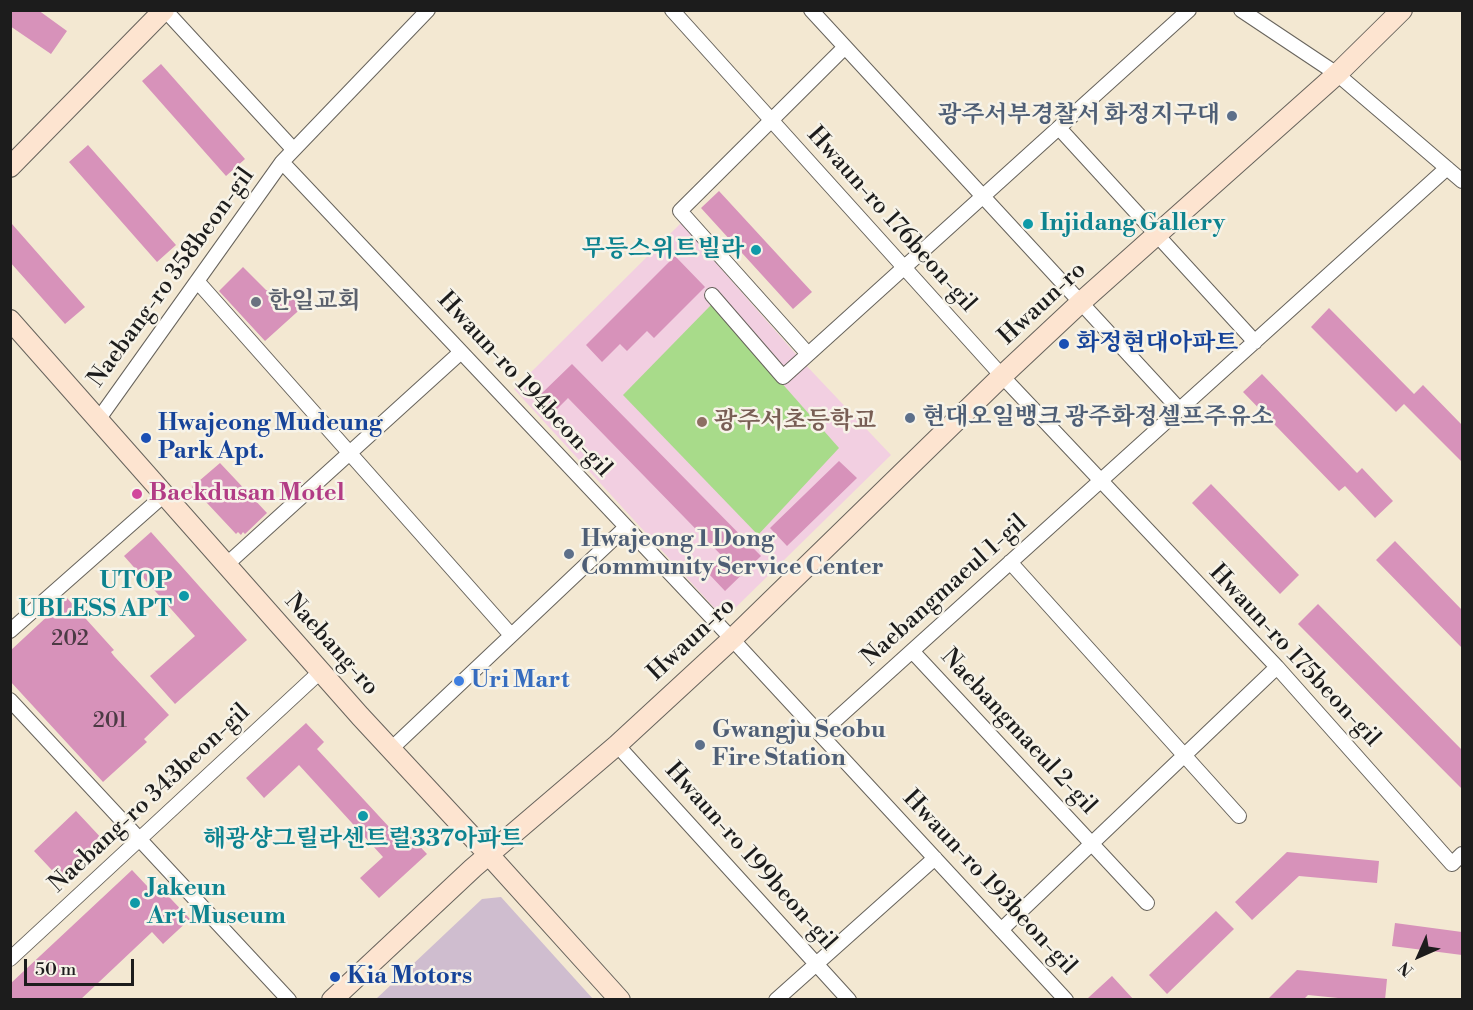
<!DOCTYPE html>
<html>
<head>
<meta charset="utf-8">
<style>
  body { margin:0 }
  #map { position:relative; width:1473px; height:1010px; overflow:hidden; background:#f3e8d2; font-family:"Libre Bodoni",serif }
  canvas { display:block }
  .frame { position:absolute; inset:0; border:12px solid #1c1c1c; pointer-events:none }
  .north { position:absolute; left:1389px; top:926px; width:60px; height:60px; -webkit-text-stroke:4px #f7f3e8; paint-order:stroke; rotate:225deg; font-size:16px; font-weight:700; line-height:24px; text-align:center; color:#1c1c1c }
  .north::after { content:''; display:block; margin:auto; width:21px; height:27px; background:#1c1c1c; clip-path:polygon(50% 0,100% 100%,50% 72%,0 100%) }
  .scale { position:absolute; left:24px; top:959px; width:110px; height:27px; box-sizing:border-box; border:3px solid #1c1c1c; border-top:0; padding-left:8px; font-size:18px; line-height:21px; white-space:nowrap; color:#1c1c1c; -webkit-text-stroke:4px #f7f3e8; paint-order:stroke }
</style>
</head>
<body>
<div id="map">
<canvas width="1473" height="1010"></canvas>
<div class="frame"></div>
<div class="north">N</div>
<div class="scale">50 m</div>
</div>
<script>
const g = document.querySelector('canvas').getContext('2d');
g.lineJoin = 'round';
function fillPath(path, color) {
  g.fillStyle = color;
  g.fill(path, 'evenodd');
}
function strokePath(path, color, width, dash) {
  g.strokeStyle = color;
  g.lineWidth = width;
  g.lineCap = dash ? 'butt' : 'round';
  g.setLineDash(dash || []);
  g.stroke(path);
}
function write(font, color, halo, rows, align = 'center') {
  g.font = font + ' "Libre Bodoni","Noto Serif KR",serif';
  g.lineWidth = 5;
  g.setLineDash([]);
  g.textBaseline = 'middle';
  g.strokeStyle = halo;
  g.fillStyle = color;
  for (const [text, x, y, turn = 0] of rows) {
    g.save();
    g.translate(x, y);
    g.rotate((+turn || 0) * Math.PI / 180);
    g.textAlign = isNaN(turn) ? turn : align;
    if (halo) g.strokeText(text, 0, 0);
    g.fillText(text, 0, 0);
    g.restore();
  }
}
const built = new Path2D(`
  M681,223L801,360L891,455L728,615L719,613L514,389Z`);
const industrial = new Path2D(`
  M501,897L593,999H376L482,899Z`);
const green = new Path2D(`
  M712,304L839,448L758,535L623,395Z`);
const building = new Path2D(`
  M10,10H38L67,31L51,54L10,26Z
  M161,64L245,159L226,176L142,81Z
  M88,145L176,245L157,262L69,162Z
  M719,191L812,292L793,309L701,208Z
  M12,224L85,307L65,324L10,262V226Z
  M675,256L705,287L654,338L647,331L627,351L620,344L602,362L586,345Z
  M243,267L266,290L290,294L306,304L265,341L219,291Z
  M1329,308L1414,394L1423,385L1462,425V462L1404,404L1396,412L1311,327Z
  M572,364L761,556L725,591L708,573L724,558L568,398L556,410L541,394Z
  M1262,374L1357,473L1362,468L1393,501L1375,518L1345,486L1339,491L1243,392Z
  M839,461L857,478L787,546L770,528Z
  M220,463L267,513L245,534L243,532L241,535L238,532L236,534L192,487Z
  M1211,484L1299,575L1280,594L1192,503Z
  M151,532L247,640L175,704L150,676L195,636L124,556Z
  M1395,541L1462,610V648L1376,560Z
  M67,598L114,650L111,652L114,656L169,715L144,739L147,742L103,782L10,681V651Z
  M1318,604L1462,750V789L1298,624Z
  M306,723L324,742L317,749L402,841L409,835L427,854L379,898L360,878L383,857L299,765L264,798L246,778Z
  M76,811L105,842L63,882L34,851Z
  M1287,852L1379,861L1377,883L1299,876L1252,920L1235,902Z
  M132,870L148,887L154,881L190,919L163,944L152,932L80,1000H10V984Z
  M1216,911L1234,929L1167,994L1149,975Z
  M1395,923L1462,932V955L1392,946Z
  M1297,970L1387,979L1385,1000H1358L1308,995L1303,1000H1267Z
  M1112,976L1134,1000H1090L1088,998Z`);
const street = new Path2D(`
  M165,10L293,149
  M672,10L1002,376L1277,667L1452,864L1462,854
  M811,10L1179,409
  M1241,10L1337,74L1462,181
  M1059,128L1255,342
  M282,162L732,639L1066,1000
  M197,281L511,635
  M712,295L783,377L1189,10
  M808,354L680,211L845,47
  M98,420L282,162L428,10
  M1010,562L1239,816
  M226,565L461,352
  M10,631L164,495
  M912,651L1147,903
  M10,700L289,1000
  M820,734L1447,168
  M617,745L849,1000
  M391,749L626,527
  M1001,930L1277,667
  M10,959L321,671
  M776,1000L935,858`);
const secondary = new Path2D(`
  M10,167L164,10
  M10,320L360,716L489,855L620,1000
  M332,1000L473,868L617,745L732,639L1002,376L1080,303L1337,74L1402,10`);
const markers = [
  [1232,116,6,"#5c6f8a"],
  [1028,224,6,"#0f9aa8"],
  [756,250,6,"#0f9aa8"],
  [256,302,6,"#6b7280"],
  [1064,344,6,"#1a4fb4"],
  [910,418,6,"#5c6f8a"],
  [702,422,6,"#8d6e63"],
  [146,438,6,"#1a4fb4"],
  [137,494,6,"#d1479c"],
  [569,554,6,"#5c6f8a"],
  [184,596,6,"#0f9aa8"],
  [459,681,6,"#3f7fe0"],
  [700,745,6,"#5c6f8a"],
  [363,816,6,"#0f9aa8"],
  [135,903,6,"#0f9aa8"],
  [335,977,6,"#1a4fb4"]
];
const numberNames = [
  ["202",70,640],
  ["201",110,722]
];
const serviceNames = [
  ["광주서부경찰서 화정지구대",1220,116,"right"],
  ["현대오일뱅크 광주화정셀프주유소",922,418],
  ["Hwajeong 1 Dong",581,540],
  ["Community Service Center",581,568],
  ["Gwangju Seobu",712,731],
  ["Fire Station",712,759]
];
const streetNames = [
  ["Hwaun-ro 176beon-gil",891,220,48],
  ["Naebang-ro 358beon-gil",172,278,-54],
  ["Hwaun-ro",1043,304,-43],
  ["Hwaun-ro 194beon-gil",524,385,47],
  ["Naebangmaeul 1-gil",945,591,-42],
  ["Hwaun-ro",692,640,-43],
  ["Naebang-ro",331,645,48],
  ["Hwaun-ro 175beon-gil",1294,656,47],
  ["Naebangmaeul 2-gil",1018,732,47],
  ["Naebang-ro 343beon-gil",150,799,-43],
  ["Hwaun-ro 199beon-gil",750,857,48],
  ["Hwaun-ro 193beon-gil",989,883,47]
];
const cultureNames = [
  ["Injidang Gallery",1040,224],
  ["무등스위트빌라",744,250,"right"],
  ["UTOP",172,582,"right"],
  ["UBLESS APT",172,610,"right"],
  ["해광샹그릴라센트럴337아파트",363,840,"center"],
  ["Jakeun",147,889],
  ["Art Museum",147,917]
];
const worshipNames = [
  ["한일교회",268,302]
];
const transitNames = [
  ["화정현대아파트",1076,344],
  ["Hwajeong Mudeung",158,424],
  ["Park Apt.",158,452],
  ["Kia Motors",347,977]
];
const educationNames = [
  ["광주서초등학교",714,422]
];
const hotelNames = [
  ["Baekdusan Motel",149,494]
];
const shopNames = [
  ["Uri Mart",471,681]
];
fillPath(built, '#f2cfe1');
fillPath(industrial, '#cfbdcf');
fillPath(green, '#a8db8a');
fillPath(building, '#d792ba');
strokePath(street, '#67635c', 16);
strokePath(secondary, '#67635c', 22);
strokePath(street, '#fff', 14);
strokePath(secondary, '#fde4d0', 20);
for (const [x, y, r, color] of markers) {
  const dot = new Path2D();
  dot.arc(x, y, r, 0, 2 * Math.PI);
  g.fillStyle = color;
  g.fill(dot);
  strokePath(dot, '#f7f3e8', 2);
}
write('21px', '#4b3a44', null, numberNames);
write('bold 24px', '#4e5e75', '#f7f3e8', serviceNames, 'left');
write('24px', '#1c1c1c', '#f7f3e8', streetNames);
write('bold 24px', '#0d838f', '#f7f3e8', cultureNames, 'left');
write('bold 24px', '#5b616d', '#f7f3e8', worshipNames, 'left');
write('bold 24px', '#164399', '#f7f3e8', transitNames, 'left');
write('bold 24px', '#785e54', '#f7f3e8', educationNames, 'left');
write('bold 24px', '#b23c85', '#f7f3e8', hotelNames, 'left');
write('bold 24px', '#366cbe', '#f7f3e8', shopNames, 'left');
</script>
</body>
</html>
